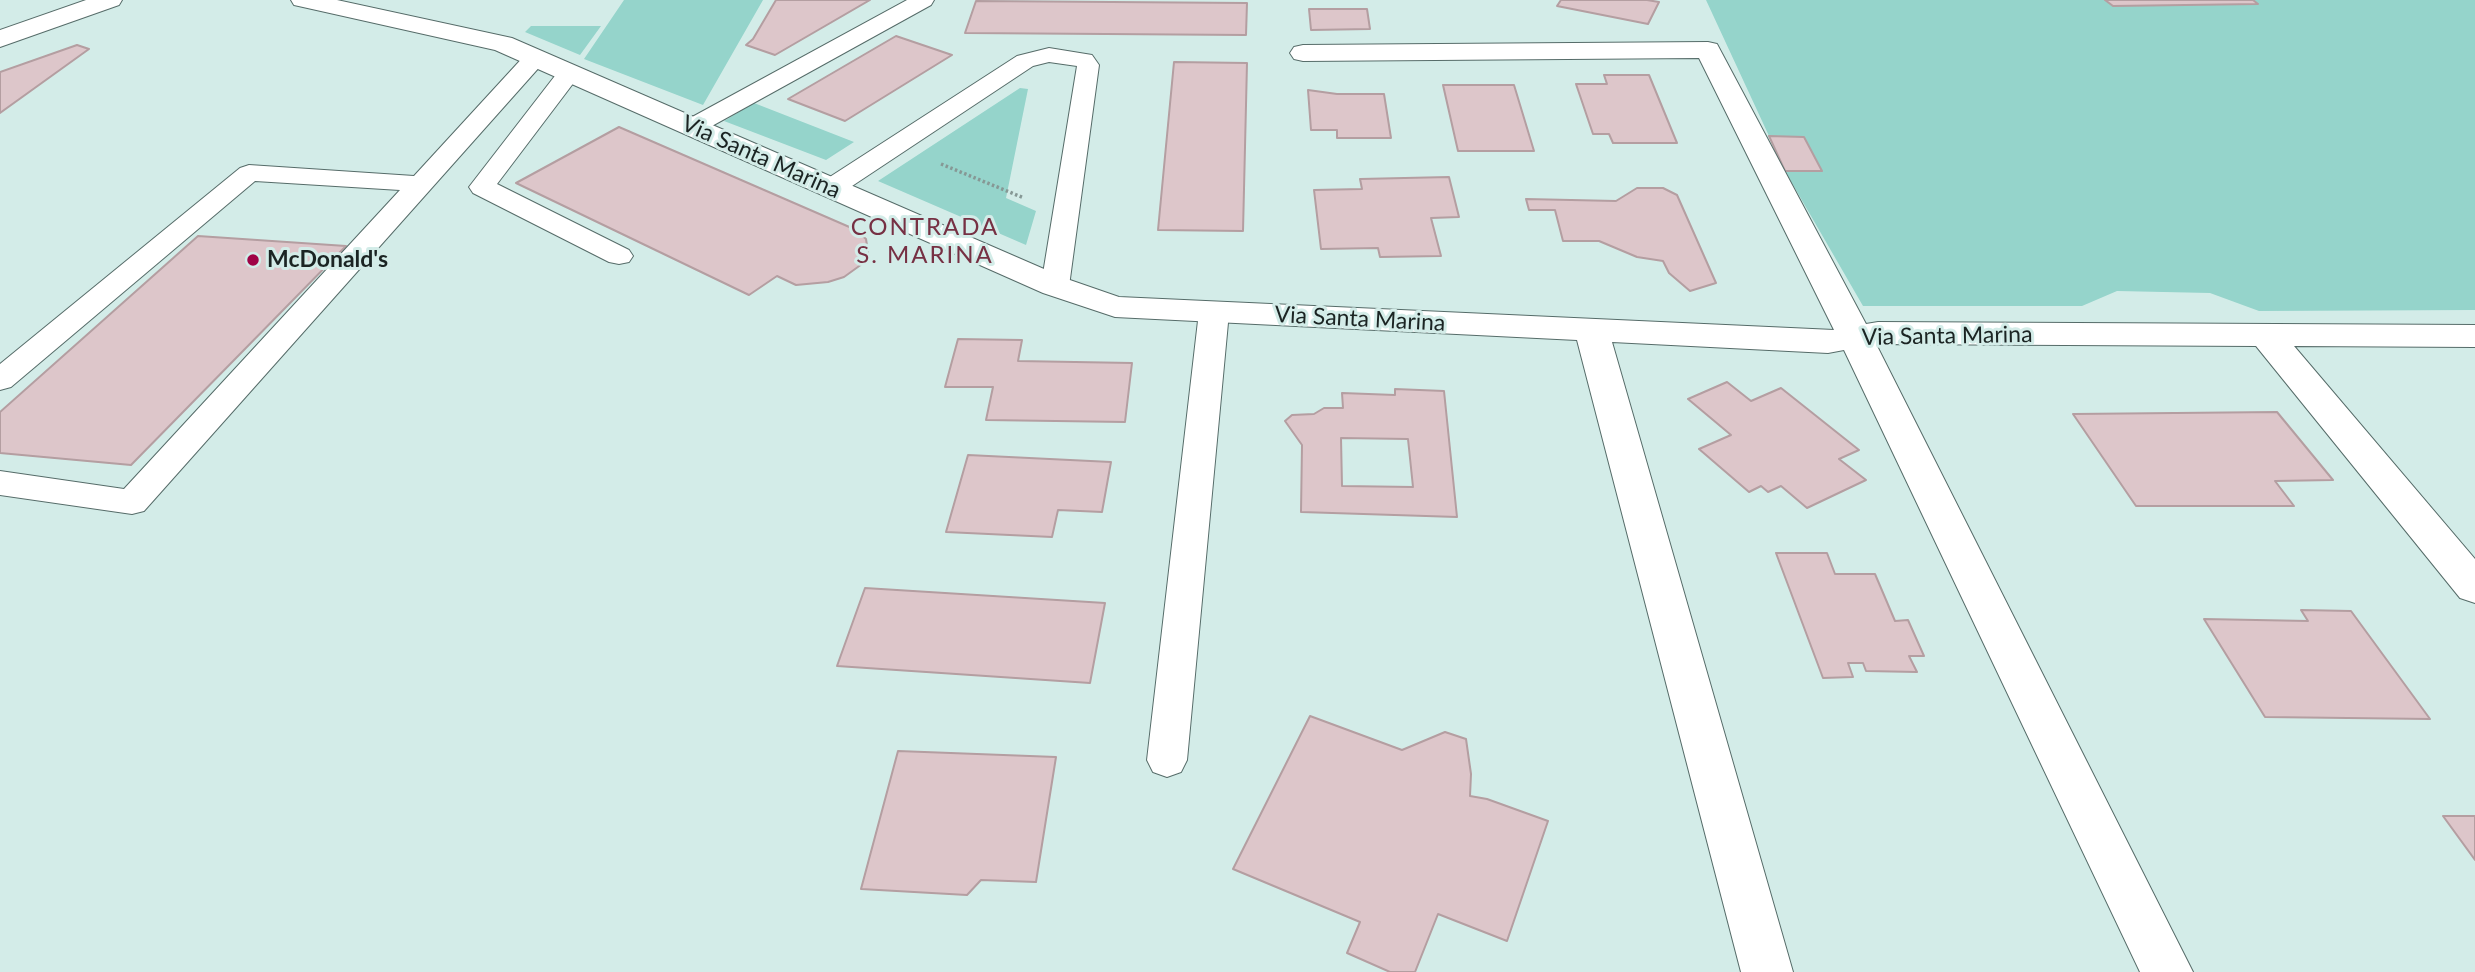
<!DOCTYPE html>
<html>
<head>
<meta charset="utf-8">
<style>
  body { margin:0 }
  canvas { display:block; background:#d3ece8 }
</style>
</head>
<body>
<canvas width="2475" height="972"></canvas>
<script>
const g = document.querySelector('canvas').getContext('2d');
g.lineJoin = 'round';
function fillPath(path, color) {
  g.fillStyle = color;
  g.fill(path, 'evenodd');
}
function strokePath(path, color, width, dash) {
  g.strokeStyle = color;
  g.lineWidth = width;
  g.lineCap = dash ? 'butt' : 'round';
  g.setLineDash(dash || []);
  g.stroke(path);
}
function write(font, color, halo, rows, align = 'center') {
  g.font = font + ' Lato,sans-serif';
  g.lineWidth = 6;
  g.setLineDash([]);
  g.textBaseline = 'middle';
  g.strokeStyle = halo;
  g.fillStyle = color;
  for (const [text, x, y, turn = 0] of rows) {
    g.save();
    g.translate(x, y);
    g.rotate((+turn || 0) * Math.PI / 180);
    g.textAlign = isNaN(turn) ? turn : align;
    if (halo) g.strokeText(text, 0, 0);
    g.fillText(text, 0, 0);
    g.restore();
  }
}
const green = new Path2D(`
  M624,0H763L703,105L584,59Z
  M1706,0H2475V310L2259,311L2210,293L2117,291L2082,306H1863L1785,171L1821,170L1804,137L1769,136Z
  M531,26H601L580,55L525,32Z
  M1020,88L1028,89L1006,198L1036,211L1026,245L878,181Z
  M754,103L854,142L826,160L724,121Z`);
const building = new Path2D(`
  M776,0H870L775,55L746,45L753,39Z
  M1561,0H1647L1659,2L1648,24L1557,6Z
  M2105,0H2253L2258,4L2113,6Z
  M976,1L1247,3L1246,35L965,33Z
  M1309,9H1367L1370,29L1311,30Z
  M896,36L952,55L845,121L788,99Z
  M77,45L89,49L0,113V72Z
  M1174,62L1247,63L1243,231L1158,230Z
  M1604,75H1649L1677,143H1613L1609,134H1593L1576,84H1607Z
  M1443,85H1514L1534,151H1458Z
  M1308,90L1337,94H1384L1391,138H1337V130H1311Z
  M619,127L854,229L866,239L868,252L862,264L844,277L828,282L796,285L777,276L749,295L516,183Z
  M1769,136L1804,137L1822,171H1785Z
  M1449,177L1459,217L1431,218L1441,256L1380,257L1378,248L1321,249L1314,190L1362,189L1360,179Z
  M1637,188H1663L1677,195L1716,283L1690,291L1669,273L1663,261L1637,257L1599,241H1563L1555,210H1529L1526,199L1616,201Z
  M198,236L346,246L131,465L0,453V412Z
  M958,339L1022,340L1018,361L1132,363L1125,422L986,420L993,387H945Z
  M1727,382L1751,401L1781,388L1859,450L1839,459L1866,480L1807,508L1781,486L1768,492L1761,486L1749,492L1699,449L1731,435L1688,399Z
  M1395,389L1444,391L1457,517L1301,512L1302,445L1285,421L1292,415L1314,414L1324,408H1343L1342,393L1395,395ZM1341,438L1408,439L1413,487L1342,486Z
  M2277,412L2333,480L2275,481L2294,506H2136L2073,414Z
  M968,455L1111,462L1102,512L1058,510L1052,537L946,532Z
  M1776,553H1827L1835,574H1875L1895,621L1908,620L1924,656H1909L1917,672L1866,671L1863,663H1848L1853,677L1823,678Z
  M865,588L1105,603L1090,683L837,666Z
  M2301,610L2351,611L2430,719L2265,717L2204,619L2308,621Z
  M1310,716L1402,750L1445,732L1466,739L1471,774L1470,796L1487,799L1548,821L1507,941L1438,914L1415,972H1390L1347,953L1360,922L1233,869Z
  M898,751L1056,757L1036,882L981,880L967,895L861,889Z
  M2443,816H2475V860Z`);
const path = new Path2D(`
  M941,164L1024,198`);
const lane = new Path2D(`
  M907,0H934L931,5L701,132L692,134L683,132L680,127L683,122Z
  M1049,48L1092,55L1099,65L1069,286L1065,292L1055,295L1045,292L1041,286L1077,66L1049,62L1033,66L840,194L831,196L822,194L818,188L822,182L1017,56Z
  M535,51L543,53L546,58L543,63L144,511L132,514L0,495V471L124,489L400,190L255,181L11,387L0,390V364L240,168L249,165L414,176L527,53Z
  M569,66L577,68L581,73L497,184L629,250L633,256L629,262L619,264L609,262L473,193L469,187L561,68Z
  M1214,303L1224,306L1229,312L1187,760L1181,772L1167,777L1153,772L1147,760L1199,312L1204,306Z`);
const street = new Path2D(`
  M291,0H337L512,38L1067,279L1119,297L1834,330L1699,58L1303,61L1294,59L1290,53L1294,47L1303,45L1708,42L1717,44L1866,324L1878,322L2475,325V347L2294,346L2475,559V603L2460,598L2256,346L1876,344L2193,972H2140L1844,350L1828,353L1612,342L1793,972H1741L1577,340L1115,317L1043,293L495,50L303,7L294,5Z`);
const secondary = new Path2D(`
  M86,0H122L119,5L0,47V30Z`);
const markers = [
  [253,260,7,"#9f0346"]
];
const streetNames = [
  ["Via Santa Marina",761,157,24],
  ["Via Santa Marina",1360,319,3],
  ["Via Santa Marina",1947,336,-1]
];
const poiNames = [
  ["McDonald's",267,260]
];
const neighbourhoodNames = [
  ["CONTRADA",925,227],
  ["S. MARINA",925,255]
];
fillPath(green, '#95d4cb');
fillPath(building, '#ddc6ca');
strokePath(building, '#b49ea1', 2);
strokePath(lane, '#566c69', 2);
strokePath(street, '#566c69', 2);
strokePath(secondary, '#566c69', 2);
strokePath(path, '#869895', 3.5, [2.5, 2.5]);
fillPath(lane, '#fff');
fillPath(street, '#fff');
fillPath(secondary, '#fff');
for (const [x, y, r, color] of markers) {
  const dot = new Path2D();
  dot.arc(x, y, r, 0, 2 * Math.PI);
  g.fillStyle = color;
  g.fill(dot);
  strokePath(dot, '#d3ece8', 2.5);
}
write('23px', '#1b2423', '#d3ece8', streetNames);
write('bold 23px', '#1b2423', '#d3ece8', poiNames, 'left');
g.letterSpacing = '2px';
write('24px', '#763043', '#d3ece8', neighbourhoodNames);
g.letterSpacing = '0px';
</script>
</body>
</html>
